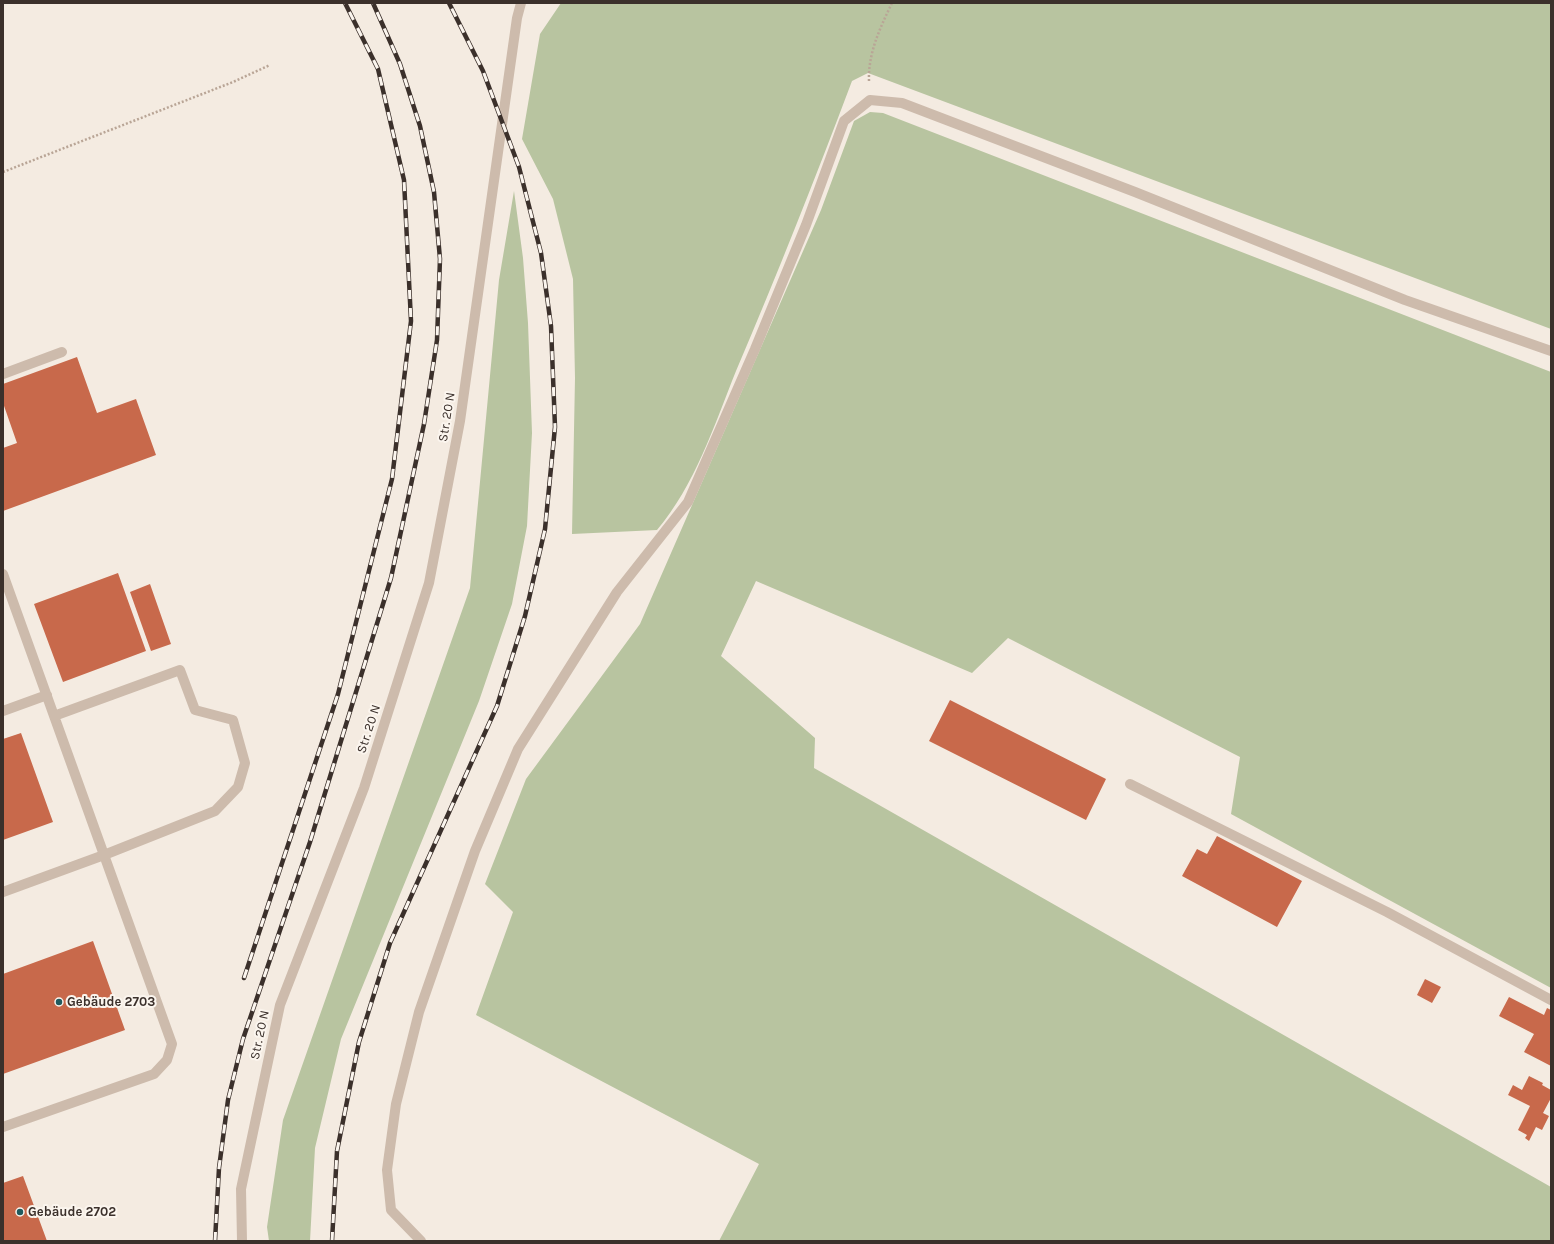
<!DOCTYPE html>
<html>
<head>
<meta charset="utf-8">
<style>
  body { margin:0 }
  #map { position:relative; width:1554px; height:1244px; overflow:hidden; background:#f4ebe1; font-family:Karla,sans-serif }
  canvas { display:block }
  .frame { position:absolute; inset:0; border:4px solid #3b302b; pointer-events:none }
</style>
</head>
<body>
<div id="map">
<canvas width="1554" height="1244"></canvas>
<div class="frame"></div>
</div>
<script>
const g = document.querySelector('canvas').getContext('2d');
g.lineJoin = 'round';
function fillPath(path, color) {
  g.fillStyle = color;
  g.fill(path, 'evenodd');
}
function strokePath(path, color, width, dash) {
  g.strokeStyle = color;
  g.lineWidth = width;
  g.lineCap = dash ? 'butt' : 'round';
  g.setLineDash(dash || []);
  g.stroke(path);
}
function write(font, color, halo, rows, align = 'center') {
  g.font = font + ' Karla,sans-serif';
  g.lineWidth = 4;
  g.setLineDash([]);
  g.textBaseline = 'middle';
  g.strokeStyle = halo;
  g.fillStyle = color;
  for (const [text, x, y, turn = 0] of rows) {
    g.save();
    g.translate(x, y);
    g.rotate((+turn || 0) * Math.PI / 180);
    g.textAlign = isNaN(turn) ? turn : align;
    if (halo) g.strokeText(text, 0, 0);
    g.fillText(text, 0, 0);
    g.restore();
  }
}
const green = new Path2D(`
  M561,3H1551V329L868,73L852,81C815,179 777,275 736,371C714,426 695,485 657,530L572,534L575,378L573,279L553,199L522,139L540,34Z
  M870,112L883,113L1551,372V988L1231,814L1240,757L1008,638L972,673L756,581L721,656L815,738L814,768L1551,1187V1241H719L759,1164L476,1015L513,912L485,884L526,779L640,624L821,210L854,121Z
  M514,191L523,258L528,323L532,433L527,526L512,604L479,701L341,1039L315,1148L310,1241H269L267,1227L283,1120L470,588L499,280Z`);
const building = new Path2D(`
  M77,357L97,413L136,399L156,455L3,511V448L17,443L3,403V384Z
  M118,573L146,651L63,682L34,604Z
  M150,584L171,644L151,651L130,592Z
  M950,700L1106,779L1086,820L929,741Z
  M21,733L53,822L3,840V739Z
  M1217,836L1302,881L1277,927L1182,876L1197,849L1207,854Z
  M93,941L125,1030L3,1074V974Z
  M1425,979L1441,987L1432,1003L1417,995Z
  M1509,997L1544,1015L1547,1008L1551,1010V1066L1524,1052L1534,1034L1499,1016Z
  M1529,1076L1543,1083L1542,1085L1551,1090V1098L1543,1113L1549,1116L1542,1130L1536,1127L1529,1141L1525,1138L1527,1135L1518,1130L1530,1106L1508,1095L1513,1085L1522,1090Z
  M23,1176L47,1241H3V1183Z`);
const path = new Path2D(`
  M869,81C868,53 880,28 892,3
  M3,172L233,82L270,65`);
const service = new Path2D(`
  M3,374L62,352
  M3,574L172,1044L167,1060L154,1074L3,1127
  M3,711L47,695
  M1130,784L1387,912L1551,1000
  M3,892L104,855L215,811L238,787L245,763L233,720L195,710L180,670L54,716
  M242,1241L241,1189L280,1005L364,788L429,583L460,421L517,18L521,3
  M421,1241L391,1210L387,1170L396,1104L419,1012L475,851L518,749L617,592L688,502L755,349L806,225L844,121L870,100L902,103L1135,192L1405,300L1551,351`);
const rail = new Path2D(`
  M244,978L338,694L392,479L411,321L404,180L378,69L345,3
  M215,1241L219,1168L228,1100L243,1039L310,842L391,578L424,424L437,340L440,259L434,192L420,126L400,64L373,3
  M332,1241L337,1151L359,1042L390,943L497,706L525,616L545,529L555,427L551,326L541,253L519,167L483,71L449,3`);
const markers = [
  [59,1002,4,"#1f5a5e"],
  [20,1212,4,"#1f5a5e"]
];
const streetNames = [
  ["Str. 20 N",447,417,-81],
  ["Str. 20 N",369,729,-72],
  ["Str. 20 N",260,1035,-78]
];
const poiNames = [
  ["Gebäude 2703",67,1002],
  ["Gebäude 2702",28,1212]
];
fillPath(green, '#b8c4a0');
fillPath(building, '#c8694b');
strokePath(path, '#b9a596', 2.5, [2, 2]);
strokePath(service, '#cdbbac', 10);
strokePath(rail, '#3b302b', 4.5);
strokePath(rail, '#fbf5ee', 3, [9]);
for (const [x, y, r, color] of markers) {
  const dot = new Path2D();
  dot.arc(x, y, r, 0, 2 * Math.PI);
  g.fillStyle = color;
  g.fill(dot);
  strokePath(dot, '#fbf5ee', 1.5);
}
write('13px', '#3b302b', '#fbf5ee', streetNames);
write('bold 13px', '#3b302b', '#fbf5ee', poiNames, 'left');
</script>
</body>
</html>
